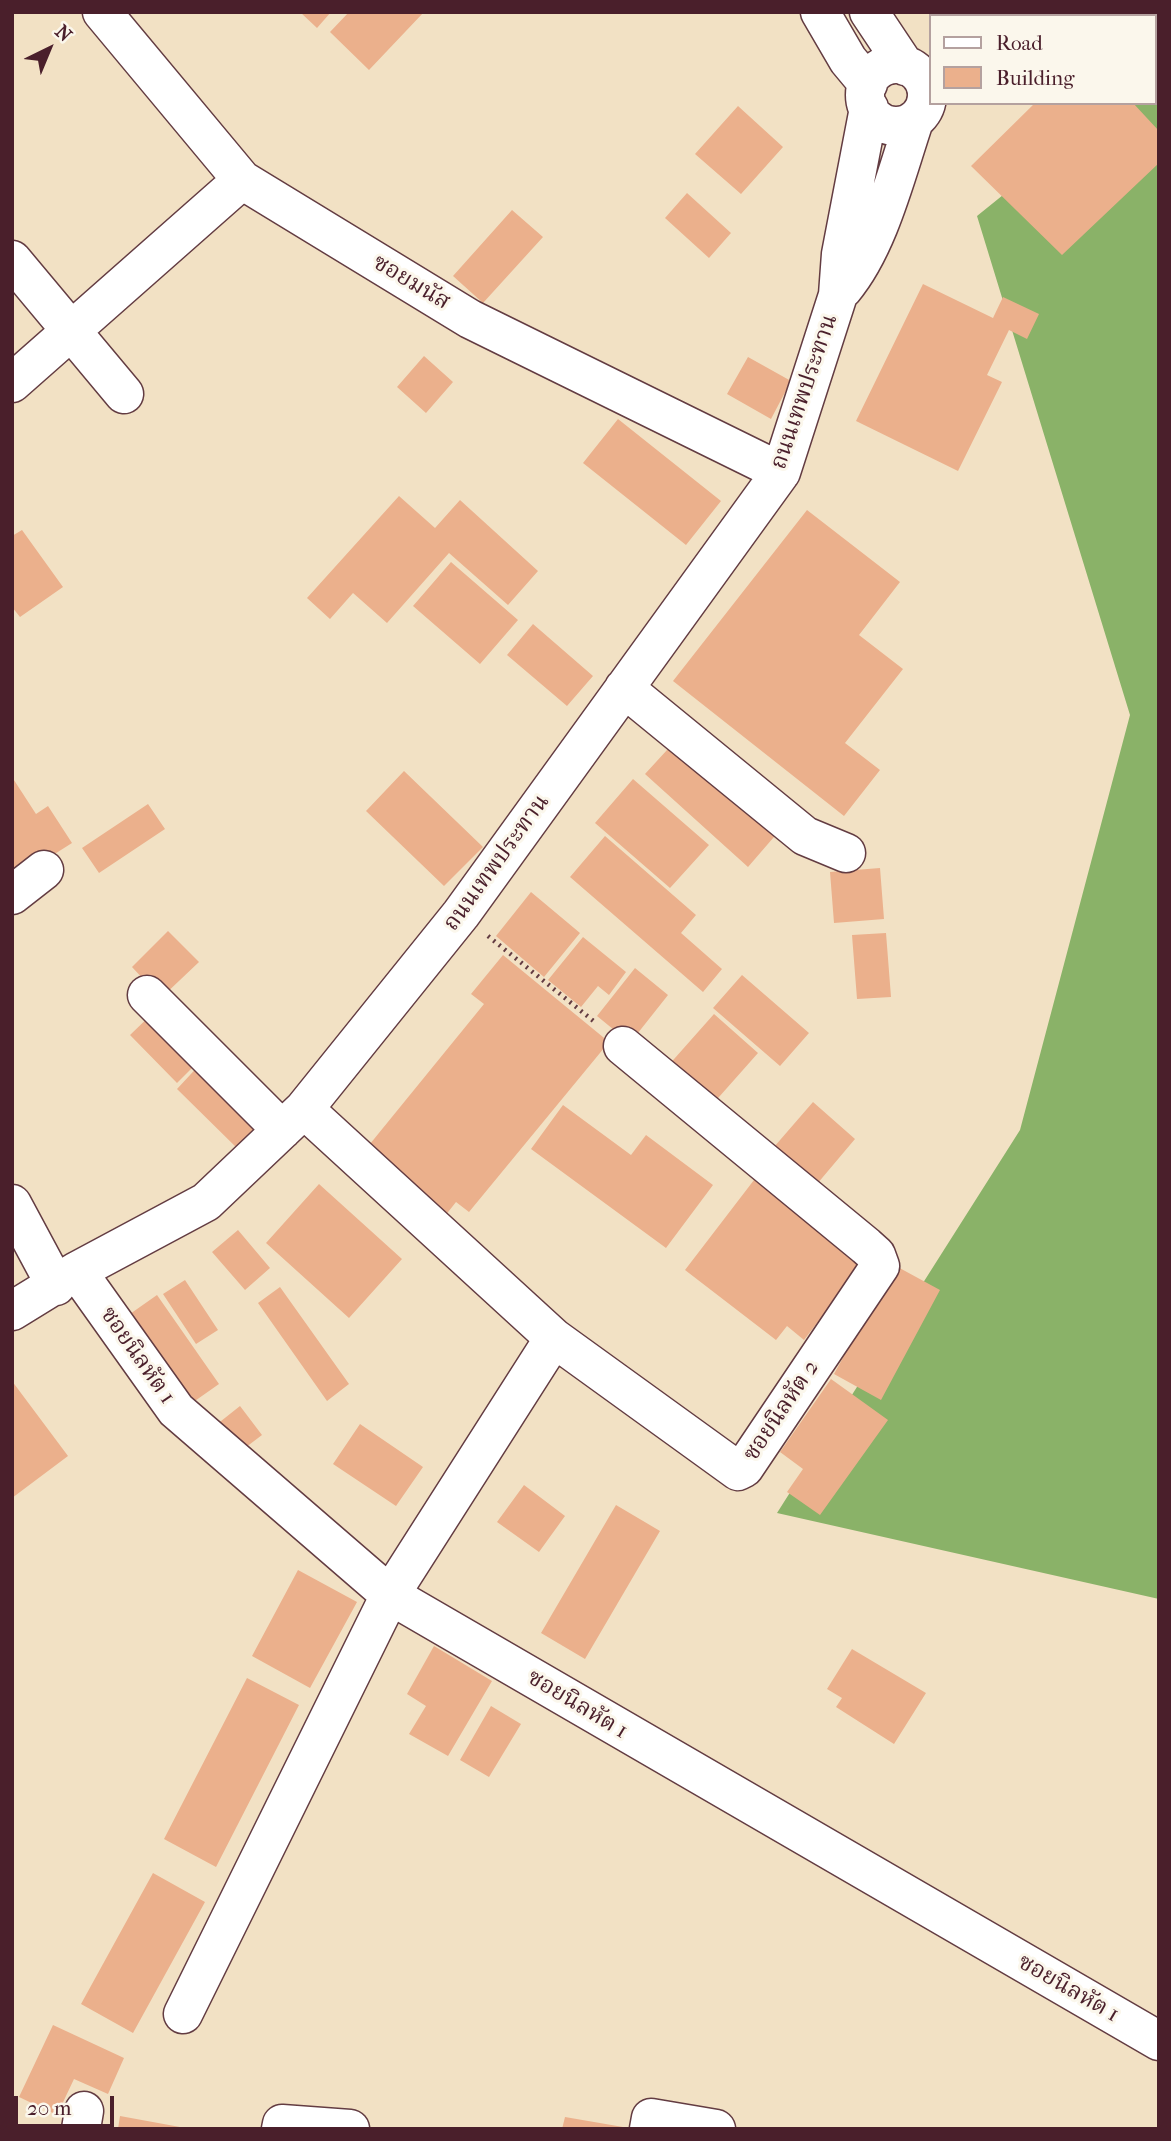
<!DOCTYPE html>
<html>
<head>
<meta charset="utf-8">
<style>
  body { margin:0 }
  #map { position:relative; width:1171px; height:2141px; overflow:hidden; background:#f2e1c4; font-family:"IM FELL French Canon",serif }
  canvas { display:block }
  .frame { position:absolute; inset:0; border:14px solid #4a1f2b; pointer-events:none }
  .legend { position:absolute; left:929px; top:14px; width:228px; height:91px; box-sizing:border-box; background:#fbf7ec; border:2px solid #b4a19f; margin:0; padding:9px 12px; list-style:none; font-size:21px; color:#4a1f2b }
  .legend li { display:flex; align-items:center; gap:14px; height:35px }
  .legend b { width:35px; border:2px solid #b4a19f }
  .north { position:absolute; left:14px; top:14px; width:70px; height:70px; -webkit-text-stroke:5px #fbf7ec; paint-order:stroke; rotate:43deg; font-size:19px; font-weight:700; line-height:28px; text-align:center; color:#4a1f2b }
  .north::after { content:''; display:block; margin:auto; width:24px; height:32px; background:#4a1f2b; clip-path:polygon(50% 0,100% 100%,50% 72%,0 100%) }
  .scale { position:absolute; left:14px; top:2096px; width:100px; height:32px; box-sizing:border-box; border:4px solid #4a1f2b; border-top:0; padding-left:9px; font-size:21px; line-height:24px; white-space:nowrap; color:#4a1f2b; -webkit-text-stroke:5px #fbf7ec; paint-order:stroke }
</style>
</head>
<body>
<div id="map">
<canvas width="1171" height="2141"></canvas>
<div class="frame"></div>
<ul class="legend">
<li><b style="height:9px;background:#fff"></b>Road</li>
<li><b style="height:19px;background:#ebb08c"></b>Building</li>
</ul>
<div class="north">N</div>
<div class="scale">20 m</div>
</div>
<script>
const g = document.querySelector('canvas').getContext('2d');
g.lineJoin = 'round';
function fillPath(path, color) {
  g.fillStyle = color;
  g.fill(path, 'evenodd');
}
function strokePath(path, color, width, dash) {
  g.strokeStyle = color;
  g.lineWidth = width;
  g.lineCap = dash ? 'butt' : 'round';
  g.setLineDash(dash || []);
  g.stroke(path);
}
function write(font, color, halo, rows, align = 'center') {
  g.font = font + ' "IM FELL French Canon","Noto Serif Thai",serif';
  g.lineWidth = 6;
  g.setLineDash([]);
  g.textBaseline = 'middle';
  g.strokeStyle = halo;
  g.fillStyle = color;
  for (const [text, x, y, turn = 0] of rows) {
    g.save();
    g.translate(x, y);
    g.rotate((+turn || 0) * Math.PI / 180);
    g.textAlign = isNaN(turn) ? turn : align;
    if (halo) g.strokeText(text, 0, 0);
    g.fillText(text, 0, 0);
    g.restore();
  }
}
const forest = new Path2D(`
  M1159,70V1599L777,1513L1020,1130L1130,715L977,216L1117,103H1155V73Z`);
const building = new Path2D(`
  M300,12H331L317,28Z
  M349,12H424L369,70L330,32Z
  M1035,103H1133L1159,131V163L1062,255L971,166Z
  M738,106L783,147L741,194L695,154Z
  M687,193L731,233L709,258L665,218Z
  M512,210L543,237L483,303L453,276Z
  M923,284L993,318L1003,297L1039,314L1027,339L1009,330L987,375L1002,382L958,471L856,421Z
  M424,356L453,382L426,413L397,387Z
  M748,357L791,381L771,419L727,394Z
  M618,419L721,501L686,545L583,463Z
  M399,496L435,528L460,500L538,571L508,605L449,553L387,623L353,593L330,619L307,598Z
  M807,510L900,582L859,635L903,669L845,743L880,770L844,816L673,681Z
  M22,530L63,587L20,617L12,607V536Z
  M451,562L518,620L480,664L413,606Z
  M533,624L593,676L567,706L507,655Z
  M678,738L780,830L748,867L645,774Z
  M404,771L483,847L444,886L366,811Z
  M12,777L36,814L48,806L72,843L12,881Z
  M633,779L709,845L670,888L595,823Z
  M148,804L165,829L99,873L82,848Z
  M605,836L696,915L681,933L722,969L703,992L570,877Z
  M880,868L884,919L834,923L830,872Z
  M531,892L580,933L544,977L496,936Z
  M168,931L199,962L161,998L132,967Z
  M886,933L891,997L857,999L852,935Z
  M583,937L626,972L609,995L598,986L581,1007L548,980Z
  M503,955L609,1042L469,1212L456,1202L441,1221L361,1155L484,1004L471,994Z
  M635,968L668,995L630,1043L597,1016Z
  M742,975L809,1033L780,1066L713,1008Z
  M157,1009L203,1057L177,1083L130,1035Z
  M714,1014L758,1053L711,1106L667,1067Z
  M203,1061L270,1127L243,1154L177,1089Z
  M813,1102L855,1139L817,1184L774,1147Z
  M563,1105L631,1155L646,1135L713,1185L666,1248L531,1149Z
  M754,1180L834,1242L865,1260L804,1340L787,1326L776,1340L685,1270Z
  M319,1184L402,1259L349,1318L266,1243Z
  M238,1230L270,1268L245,1290L212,1252Z
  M894,1265L940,1290L881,1400L834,1374Z
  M185,1280L218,1330L196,1344L163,1294Z
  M280,1287L349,1384L327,1401L258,1303Z
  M157,1295L219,1384L182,1410L120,1321Z
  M831,1379L888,1420L820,1515L787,1492L803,1469L780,1452Z
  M12,1381L68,1456L12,1498Z
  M240,1406L262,1435L233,1457L211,1429Z
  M360,1424L423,1467L396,1506L333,1464Z
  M524,1485L565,1516L539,1552L497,1522Z
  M616,1505L660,1531L585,1659L541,1633Z
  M298,1570L357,1602L310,1688L252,1656Z
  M434,1646L492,1681L448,1756L409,1734L426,1706L407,1694Z
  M852,1649L926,1693L894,1744L836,1707L842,1698L827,1689Z
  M247,1678L299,1705L216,1867L164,1839Z
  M491,1706L521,1724L489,1777L460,1760Z
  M153,1873L205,1902L133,2033L81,2004Z
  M53,2025L124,2058L108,2094L74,2079L57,2115L19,2097Z
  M120,2116L180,2127V2129H118Z
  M565,2117L623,2127V2129H562Z`);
const path = new Path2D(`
  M488,936L596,1023`);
const minor = new Path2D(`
  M102,12L242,180L470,319L781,472
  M820,12L848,60L868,84
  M869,12L905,66
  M1057,16L1062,12
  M865 95a31 31 0 1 1 62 0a31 31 0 1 1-62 0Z
  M12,260L124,394
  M843,289C879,246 896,174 914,121
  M12,383L242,180
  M624,688L805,836L846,853
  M12,895L44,870
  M147,995L282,1130
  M304,1109L554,1338L738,1471L744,1468L880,1266L876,1255L866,1246L623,1046
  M12,1204L56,1286
  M77,1271L176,1410L390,1595L1159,2041
  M12,1311L77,1271L206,1202L304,1109L461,914L781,472L838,295L841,254L869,108
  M183,2014L390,1595L554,1338
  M81,2129L84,2111
  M281,2129L282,2124L350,2129
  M649,2129L651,2118L716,2129`);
const streetNames = [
  ["ซอยมนัส",411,283,31],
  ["ถนนเทพประทาน",805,392,-71],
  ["ถนนเทพประทาน",497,863,-54],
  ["ซอยนิลหัต 1",137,1356,55],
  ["ซอยนิลหัต 2",782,1411,-56],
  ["ซอยนิลหัต 1",577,1705,31],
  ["ซอยนิลหัต 1",1068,1989,30]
];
fillPath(forest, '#8ab268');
fillPath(building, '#ebb08c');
strokePath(minor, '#633c42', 41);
strokePath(path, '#633c42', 4.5, [2, 5]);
strokePath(minor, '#fff', 38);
write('23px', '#4a1f2b', '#fbf7ec', streetNames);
</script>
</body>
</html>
